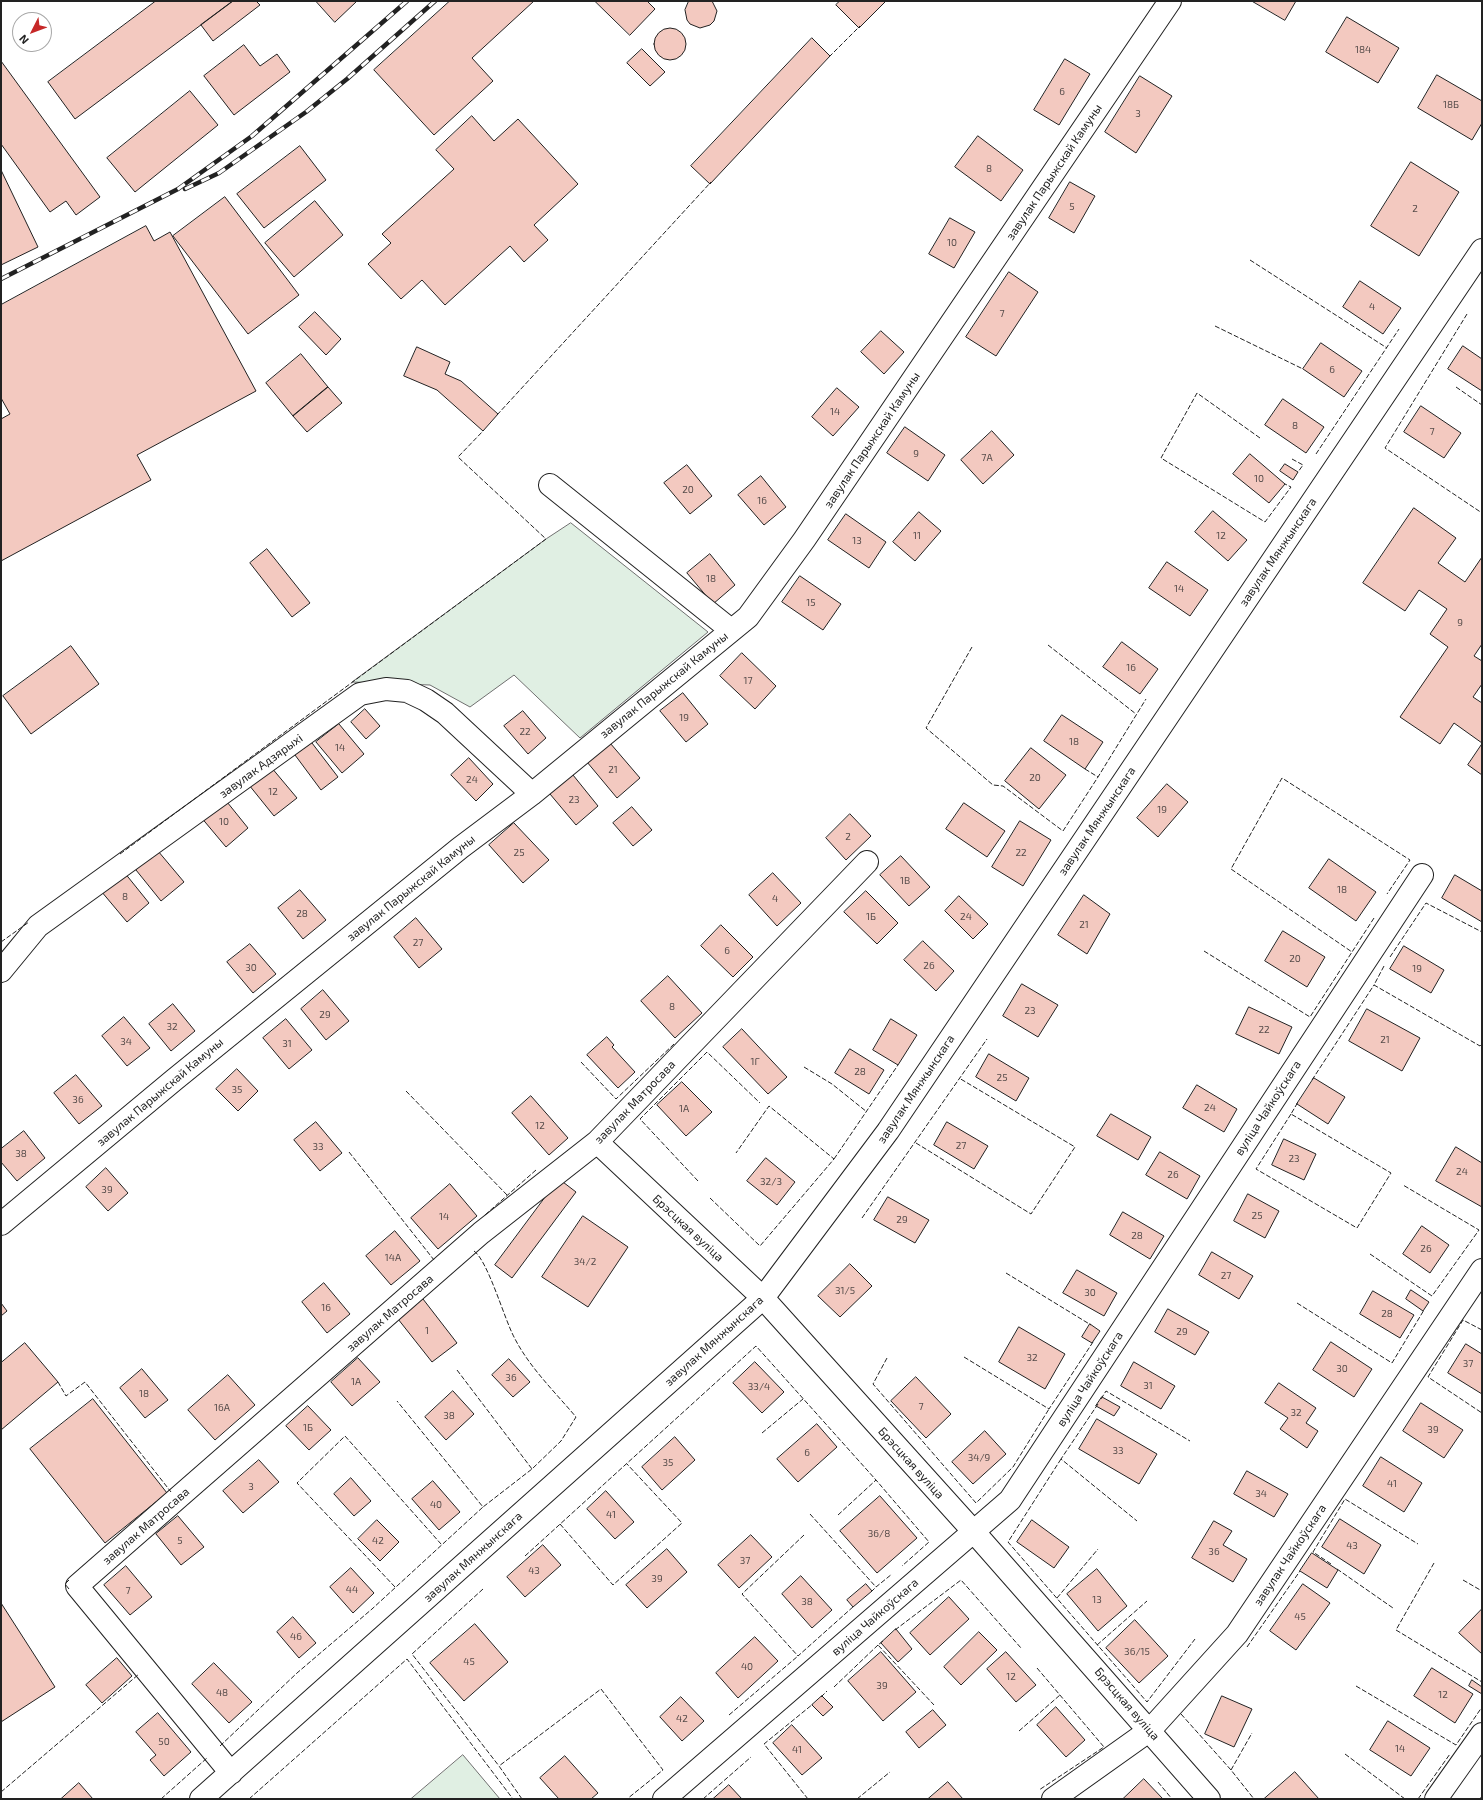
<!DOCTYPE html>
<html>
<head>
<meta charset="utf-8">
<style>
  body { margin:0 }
  #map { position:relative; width:1483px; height:1800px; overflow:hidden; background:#fff; font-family:"Exo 2",sans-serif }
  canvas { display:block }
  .frame { position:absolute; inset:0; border:2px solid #222; pointer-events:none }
  .north { position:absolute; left:12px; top:12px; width:40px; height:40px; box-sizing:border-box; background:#fff; border:1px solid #a7a7a7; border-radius:50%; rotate:228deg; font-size:11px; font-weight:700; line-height:16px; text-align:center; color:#222 }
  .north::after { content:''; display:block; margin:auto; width:14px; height:18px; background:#c62828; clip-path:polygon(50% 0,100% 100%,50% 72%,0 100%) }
</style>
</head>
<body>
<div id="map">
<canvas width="1483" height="1800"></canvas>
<div class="frame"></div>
<div class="north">N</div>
</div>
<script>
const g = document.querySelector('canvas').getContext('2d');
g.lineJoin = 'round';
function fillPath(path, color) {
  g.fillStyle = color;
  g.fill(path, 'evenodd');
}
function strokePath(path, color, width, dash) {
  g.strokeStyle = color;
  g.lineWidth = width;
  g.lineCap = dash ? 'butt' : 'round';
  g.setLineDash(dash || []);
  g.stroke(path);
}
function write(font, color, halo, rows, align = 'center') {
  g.font = font + ' "Exo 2",sans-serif';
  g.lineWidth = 3;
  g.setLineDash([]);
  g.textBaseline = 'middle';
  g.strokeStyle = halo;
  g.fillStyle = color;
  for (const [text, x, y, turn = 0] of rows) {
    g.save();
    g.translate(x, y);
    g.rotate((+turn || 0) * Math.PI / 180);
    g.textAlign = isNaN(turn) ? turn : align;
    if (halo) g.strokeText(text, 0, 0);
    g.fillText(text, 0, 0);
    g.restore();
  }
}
const green = new Path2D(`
  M571,523L708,632L580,738L514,675L470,707L430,685L352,682L546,539Z
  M463,1755L500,1799H411Z`);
const building = new Path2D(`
  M156,1H233L75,119L48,82Z
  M233,1H256L260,5L213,41L201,25Z
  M316,1H357L335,22Z
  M450,1H534L472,58L493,81L434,135L374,70Z
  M595,1H647L655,9L630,35Z
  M689,1H712L717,11L714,21L710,25L700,28L690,24L687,20L685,10Z
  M840,1H886L859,28L836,5Z
  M1252,1H1296L1285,20Z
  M1347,17L1399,48L1378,83L1326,52Z
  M654 44a16 16 0 1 1 32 0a16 16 0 1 1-32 0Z
  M812,38L830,56L710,184L691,166Z
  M244,45L260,66L277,54L290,72L234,115L204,76Z
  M642,49L665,72L650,86L627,63Z
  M1065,59L1090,74L1059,125L1034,110Z
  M1,61L100,197L76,215L66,201L50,212L1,144Z
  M1437,75L1482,101V123L1472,140L1418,108Z
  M1140,76L1172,96L1136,153L1105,132Z
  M190,91L218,125L135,192L107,158Z
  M472,116L494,141L518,119L578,184L534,225L548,240L524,262L510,246L445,305L422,280L401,299L368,264L391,243L382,234L454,169L436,150Z
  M978,136L1023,170L1001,201L955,167Z
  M300,146L326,180L264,228L237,194Z
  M1411,162L1459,192L1419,256L1371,226Z
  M1,170L38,247L1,265Z
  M1070,182L1095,196L1074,233L1049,218Z
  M225,197L299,295L248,334L173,236Z
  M315,201L343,235L294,277L265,243Z
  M950,218L975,232L954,268L929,254Z
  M146,226L154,241L170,232L256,391L137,455L151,480L1,561V419L10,414L1,398V305Z
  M1009,272L1038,292L996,356L966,337Z
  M1360,281L1401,308L1383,334L1343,307Z
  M315,312L341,339L326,355L299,327Z
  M881,331L904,352L884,374L861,352Z
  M1321,343L1362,371L1344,397L1303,369Z
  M1463,346L1482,359V391L1448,369Z
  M417,347L450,362L445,374L461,381L498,414L483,431L437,390L404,376Z
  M301,354L328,387L293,416L266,383Z
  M328,387L342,403L307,432L293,416Z
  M837,388L859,407L833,436L812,417Z
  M1283,399L1324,427L1306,453L1265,425Z
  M1421,406L1461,433L1444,458L1404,432Z
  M905,427L945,455L928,481L887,453Z
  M992,431L1014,455L983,484L961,460Z
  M1250,454L1285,484L1269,503L1233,474Z
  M1285,464L1298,472L1293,480L1280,471Z
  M687,465L712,496L690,514L664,483Z
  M761,476L786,507L764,525L738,495Z
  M1414,508L1456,538L1438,563L1465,582L1482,557V644L1474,656L1482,661V684L1473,697L1482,703V743L1454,723L1440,744L1400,717L1448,647L1430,634L1447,609L1419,590L1405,611L1363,583Z
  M1213,511L1247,540L1228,561L1195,532Z
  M919,512L941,531L915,561L893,542Z
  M846,514L886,542L869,568L828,540Z
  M267,549L310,603L292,617L250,563Z
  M710,554L735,585L713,604L687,573Z
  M1167,562L1208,590L1190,616L1149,588Z
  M800,576L841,604L823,630L782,602Z
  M1122,642L1158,669L1140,694L1103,667Z
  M71,646L99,684L31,734L3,696Z
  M742,653L776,686L755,709L720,676Z
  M683,693L708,724L686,742L660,711Z
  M365,709L380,726L366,739L351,722Z
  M523,711L546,738L528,754L504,726Z
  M1062,715L1103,742L1085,769L1044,741Z
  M339,724L364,754L342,773L316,742Z
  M312,743L338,777L321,790L295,755Z
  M610,743L640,778L617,798L587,762Z
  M1482,744V775L1468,765Z
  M1031,748L1066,775L1039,809L1005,781Z
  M469,758L493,784L476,801L451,775Z
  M271,767L297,798L274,816L249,785Z
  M573,775L598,806L576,825L550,794Z
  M1167,784L1188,802L1158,837L1137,818Z
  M223,797L248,828L226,847L200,816Z
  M964,803L1005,831L987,857L946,829Z
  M632,807L652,830L633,846L613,823Z
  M850,814L871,836L846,860L826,838Z
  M1020,821L1051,840L1023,886L992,867Z
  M514,823L549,860L523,883L489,845Z
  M158,851L184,882L161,901L136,870Z
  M901,856L930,887L909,906L880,875Z
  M1329,859L1376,892L1356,921L1309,888Z
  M124,872L149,903L127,922L101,891Z
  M773,873L801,903L777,926L749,895Z
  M1455,875L1482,891V922L1442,898Z
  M300,890L326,920L303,939L278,908Z
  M866,891L898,923L877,944L844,912Z
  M1084,895L1110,914L1087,954L1058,935Z
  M959,896L988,924L973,939L945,911Z
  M416,918L442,949L419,968L394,937Z
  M721,925L753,957L733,977L701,946Z
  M1283,931L1325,957L1307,987L1265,961Z
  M923,941L954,971L936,991L904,960Z
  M250,944L276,974L253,993L227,962Z
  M1404,946L1444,970L1431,993L1390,969Z
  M668,976L702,1013L675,1038L641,1001Z
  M1022,984L1058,1005L1038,1037L1003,1016Z
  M323,990L349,1021L326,1040L301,1009Z
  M173,1004L195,1031L171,1051L149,1024Z
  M1249,1007L1292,1027L1279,1054L1236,1034Z
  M1367,1009L1420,1038L1402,1071L1349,1041Z
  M124,1017L150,1048L127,1066L102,1036Z
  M286,1019L312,1050L289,1069L263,1038Z
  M891,1019L917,1035L898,1065L873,1050Z
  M742,1029L787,1077L768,1094L723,1047Z
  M607,1037L614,1045L612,1047L635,1072L618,1088L587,1055Z
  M850,1049L884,1070L869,1094L835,1073Z
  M989,1054L1029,1078L1016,1101L976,1077Z
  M237,1069L258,1091L238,1111L216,1089Z
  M76,1075L102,1106L79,1124L54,1093Z
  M1314,1078L1345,1097L1328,1124L1297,1104Z
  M682,1082L712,1112L686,1136L657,1105Z
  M1197,1085L1237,1109L1224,1132L1183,1108Z
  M531,1096L568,1138L549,1155L512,1113Z
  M1111,1114L1151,1137L1138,1160L1097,1136Z
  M316,1122L342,1153L320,1171L294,1140Z
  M947,1122L988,1146L974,1169L934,1145Z
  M24,1131L45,1158L17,1181L1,1162V1149Z
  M1284,1139L1316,1154L1304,1180L1272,1165Z
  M1456,1147L1482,1163V1207L1436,1181Z
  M1160,1152L1200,1176L1187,1199L1146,1175Z
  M766,1158L795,1182L777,1205L747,1181Z
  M106,1168L128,1193L108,1211L86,1187Z
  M559,1179L576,1192L512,1278L495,1265Z
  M450,1184L477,1216L438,1249L411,1218Z
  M1248,1194L1279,1211L1265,1238L1234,1221Z
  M888,1197L929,1220L915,1243L874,1220Z
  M1123,1212L1164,1236L1150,1259L1110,1235Z
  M583,1216L628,1247L588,1307L542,1277Z
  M1422,1226L1449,1245L1430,1273L1403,1254Z
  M395,1231L420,1261L391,1285L366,1256Z
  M1212,1252L1253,1276L1239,1299L1199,1275Z
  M850,1264L872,1286L840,1317L818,1296Z
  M1077,1270L1117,1293L1104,1316L1063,1293Z
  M324,1283L350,1314L327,1333L302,1302Z
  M1411,1290L1429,1302L1423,1311L1406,1299Z
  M1373,1291L1414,1315L1400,1338L1360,1314Z
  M423,1299L457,1343L432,1362L398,1319Z
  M1,1303L7,1311L1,1316Z
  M1168,1309L1209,1332L1195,1355L1155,1332Z
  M1090,1324L1100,1331L1092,1343L1082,1337Z
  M1019,1327L1065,1354L1045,1389L999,1362Z
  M1331,1342L1372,1369L1354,1397L1313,1370Z
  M25,1343L58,1382L1,1430V1363Z
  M1466,1344L1482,1354V1394L1448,1373Z
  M358,1358L380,1382L352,1406L331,1382Z
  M509,1359L530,1382L513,1397L492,1375Z
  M755,1362L784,1392L762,1413L733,1383Z
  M1134,1362L1175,1386L1161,1409L1121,1386Z
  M142,1369L168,1400L145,1418L120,1388Z
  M228,1375L255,1405L215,1440L188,1410Z
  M916,1377L951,1414L926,1438L891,1401Z
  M1279,1383L1316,1408L1306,1423L1318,1431L1307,1448L1280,1429L1288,1418L1265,1403Z
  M453,1391L474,1414L446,1440L425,1417Z
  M1102,1397L1120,1407L1114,1416L1096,1406Z
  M93,1399L167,1493L105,1543L30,1449Z
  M1421,1403L1463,1430L1444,1458L1403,1431Z
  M308,1406L331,1430L309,1450L286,1426Z
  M1097,1419L1157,1454L1139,1484L1079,1449Z
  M817,1424L837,1447L798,1482L777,1459Z
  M985,1431L1006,1454L973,1484L952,1462Z
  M675,1437L695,1460L662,1490L642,1467Z
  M1381,1457L1422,1483L1404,1512L1363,1486Z
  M259,1460L279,1482L243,1513L223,1491Z
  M1247,1471L1288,1494L1274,1517L1234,1494Z
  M351,1478L371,1501L354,1516L334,1494Z
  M433,1481L460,1512L439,1530L412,1499Z
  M606,1491L634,1522L615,1539L587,1509Z
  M880,1496L917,1538L877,1573L840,1531Z
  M178,1516L204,1547L181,1565L156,1534Z
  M1340,1519L1381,1545L1364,1574L1322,1547Z
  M377,1520L399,1542L380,1561L358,1539Z
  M1032,1520L1069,1547L1054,1568L1017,1542Z
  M1214,1521L1232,1531L1223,1545L1247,1559L1233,1582L1192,1558Z
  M751,1535L772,1557L739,1588L718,1565Z
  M543,1545L561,1565L525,1597L507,1577Z
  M667,1549L687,1572L647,1608L626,1585Z
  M1312,1553L1338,1570L1327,1588L1300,1571Z
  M126,1566L152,1597L130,1615L104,1585Z
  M351,1568L374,1593L353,1613L330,1587Z
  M1097,1569L1127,1606L1098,1631L1067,1594Z
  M801,1576L832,1610L812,1628L782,1594Z
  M866,1584L872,1591L853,1607L847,1600Z
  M1303,1584L1330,1603L1296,1650L1270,1631Z
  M949,1597L969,1619L930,1655L910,1633Z
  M1,1603L55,1687L1,1722Z
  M1482,1609V1654L1459,1633Z
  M293,1617L316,1643L299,1658L277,1632Z
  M1135,1620L1168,1656L1139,1683L1106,1648Z
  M475,1624L508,1662L464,1701L430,1663Z
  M896,1629L912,1649L898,1662L881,1643Z
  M979,1632L997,1650L961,1685L944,1667Z
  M755,1637L778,1661L738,1698L716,1673Z
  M881,1652L916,1692L883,1721L848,1681Z
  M1006,1652L1036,1685L1016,1702L987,1669Z
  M117,1658L132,1676L102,1703L86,1685Z
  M214,1663L252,1702L229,1723L192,1684Z
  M1432,1668L1473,1694L1455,1723L1414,1696Z
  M1472,1680L1482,1687V1694L1469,1686Z
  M822,1696L833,1707L823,1716L812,1705Z
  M1222,1696L1252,1709L1234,1747L1205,1734Z
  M681,1697L704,1721L682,1741L660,1717Z
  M1056,1707L1085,1740L1066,1757L1037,1725Z
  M933,1710L946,1725L919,1748L906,1732Z
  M158,1713L191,1752L164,1776L150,1760L156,1755L136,1732Z
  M1388,1721L1430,1748L1411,1776L1370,1750Z
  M792,1725L822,1758L802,1775L773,1743Z
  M565,1756L598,1793L591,1799H559L540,1778Z
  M1295,1772L1319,1799H1264Z
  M1144,1779L1163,1799H1123Z
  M948,1782L963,1799H928Z
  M79,1783L93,1799H61Z
  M729,1785L742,1799H713Z`);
const minor = new Path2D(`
  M550,485L731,630
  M1,971L38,926L360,694L386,689L407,691L426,700L445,713L532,794
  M597,1142L763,1298L974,1532L1209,1799
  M1,1224L174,1080L460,848L532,794L748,617L804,540L1170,1
  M231,1773L77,1586L481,1233L597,1142L867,862
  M201,1799L763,1298L888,1131L1482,250
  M664,1799L1010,1500L1422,875
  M1053,1799L1150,1730L1237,1634L1482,1270
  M1436,1799L1482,1734`);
const rail = new Path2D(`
  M185,189L219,173L306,112L347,79L435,1
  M1,279L178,189L252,136L407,1`);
const fence = new Path2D(`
  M829,57L860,26
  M1250,260L1387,348
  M1467,314L1385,448L1482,513
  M1215,326L1303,369
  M1456,387L1482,405
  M497,415L711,182
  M1260,438L1197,393L1161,458L1265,522L1291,487L1285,484
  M1316,454L1399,329
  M1292,459L1303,465L1298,472
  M1048,645L1136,714
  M972,647L926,728L993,785L1003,786L1063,831L1098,777
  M1085,769L1098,777L1146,699
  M120,854L546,539L458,457L484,430
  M1374,918L1352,952L1231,869L1282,778L1410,860L1387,894
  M1,942L29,922
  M1204,951L1310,1017L1352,952
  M1390,957L1426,903L1482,932
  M1384,966L1374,985L1480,1046L1482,1043
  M581,1062L616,1099L674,1044
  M804,1067L832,1084L867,1112
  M1312,1080L1374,985
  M406,1091L508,1196
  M1291,1114L1256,1169L1357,1228L1391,1173L1291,1114L1298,1102
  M916,1143L1031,1214L1075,1147L959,1078
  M349,1152L434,1260
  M834,1159L898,1065
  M698,1181L640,1119L707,1052L760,1103
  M710,1198L760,1246L834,1159L769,1106L736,1153
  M485,1215L536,1170
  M862,1218L987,1039
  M474,1251C488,1261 504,1318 514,1337C529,1367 555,1392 576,1417L561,1441L532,1469L483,1507
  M1370,1254L1432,1296L1479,1230L1403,1185
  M1006,1273L1091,1325
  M1297,1303L1392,1363L1424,1310
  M1482,1330L1463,1320L1428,1377L1482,1413
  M964,1357L1049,1409L1093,1342
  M887,1358L873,1384L976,1503L1013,1467L1049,1409
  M457,1370L532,1469
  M58,1382L66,1396L85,1382L171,1492
  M1101,1399L1106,1391L1190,1441
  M1098,1404L1061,1459L1137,1521
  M762,1433L803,1399
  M1061,1459L1008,1542L1147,1702L1195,1639
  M810,1514L876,1587L892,1574
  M838,1515L876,1480
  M560,1524L613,1585L682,1523L627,1464
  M804,1535L742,1594L798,1656L854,1606
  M525,1556L756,1346L876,1480L929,1542L902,1566
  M1434,1563L1396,1630L1482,1682
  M1331,1564L1313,1552L1345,1499L1418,1544
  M1337,1569L1393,1608
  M1463,1580L1482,1591
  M395,1587L297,1483L345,1436L441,1544
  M69,1589L65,1584L69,1580
  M483,1589L412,1654L499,1766
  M871,1592L876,1587
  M1057,1598L1098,1549
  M895,1630L961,1580L1021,1648
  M883,1641L878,1645L934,1705
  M1097,1645L1147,1601
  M1247,1647L1300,1571
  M1037,1668L1104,1747L1039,1790
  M1356,1686L1456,1745L1482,1707
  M834,1687L878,1645
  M821,1697L827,1691
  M1181,1714L1231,1770L1254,1799
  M729,1715L798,1656
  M1019,1731L1060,1695
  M220,1746L297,1673L372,1609L483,1507L397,1401
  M1345,1754L1405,1799
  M1231,1770L1252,1733
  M1158,1782L1172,1799
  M1,1792L139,1674
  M161,1799L207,1758
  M249,1799L407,1659L513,1799
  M522,1799L499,1766L601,1689L663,1770L627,1799
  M703,1799L751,1757
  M808,1799L764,1744L813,1704
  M857,1799L890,1772
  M1418,1799L1450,1754
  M1480,1799L1482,1796`);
const numberNames = [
  ["184",1363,50],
  ["6",1062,92],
  ["18Б",1451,105],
  ["3",1138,114],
  ["8",989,169],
  ["5",1072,207],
  ["2",1415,209],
  ["10",952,243],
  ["4",1372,307],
  ["7",1002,314],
  ["6",1332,370],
  ["14",835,412],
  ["8",1295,426],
  ["7",1432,432],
  ["9",916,454],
  ["7А",987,458],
  ["10",1259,479],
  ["20",688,490],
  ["16",762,501],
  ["11",917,536],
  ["12",1221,536],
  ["13",857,541],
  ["18",711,579],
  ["14",1179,589],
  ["15",811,603],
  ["9",1460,623],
  ["16",1131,668],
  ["17",748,681],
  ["19",684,718],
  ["22",525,732],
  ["18",1074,742],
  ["14",340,748],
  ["21",613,770],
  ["20",1035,778],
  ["24",472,780],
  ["12",273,792],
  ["23",574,800],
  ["19",1162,810],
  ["10",224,822],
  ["2",848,837],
  ["25",519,853],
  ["22",1021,853],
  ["1В",905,881],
  ["18",1342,890],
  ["8",125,897],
  ["4",775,899],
  ["28",302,914],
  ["1Б",871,917],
  ["24",966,917],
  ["21",1084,925],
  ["27",418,943],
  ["6",727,951],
  ["20",1295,959],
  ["26",929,966],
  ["30",251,968],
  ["19",1417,969],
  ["8",672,1007],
  ["23",1030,1011],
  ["29",325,1015],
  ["32",172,1027],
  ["22",1264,1030],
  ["21",1385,1040],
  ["34",126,1042],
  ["31",287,1044],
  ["1Г",755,1062],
  ["28",860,1072],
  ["25",1002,1078],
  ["35",237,1090],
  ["36",78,1100],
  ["24",1210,1108],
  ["1А",684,1109],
  ["12",540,1126],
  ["27",961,1146],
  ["33",318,1147],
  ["38",21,1154],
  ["23",1294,1159],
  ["24",1462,1172],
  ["26",1173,1175],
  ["32/3",771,1182],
  ["39",107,1190],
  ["25",1257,1216],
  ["14",444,1217],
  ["29",902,1220],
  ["28",1137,1236],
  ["26",1426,1249],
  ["14А",393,1258],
  ["34/2",585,1262],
  ["27",1226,1276],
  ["31/5",845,1291],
  ["30",1090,1293],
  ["16",326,1308],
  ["28",1387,1314],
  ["1",427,1331],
  ["29",1182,1332],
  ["32",1032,1358],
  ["37",1468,1364],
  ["30",1342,1369],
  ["36",511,1378],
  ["1А",356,1382],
  ["31",1148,1386],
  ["33/4",759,1387],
  ["18",144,1394],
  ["7",921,1407],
  ["16А",222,1408],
  ["32",1296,1413],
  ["38",449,1416],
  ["1Б",308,1428],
  ["39",1433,1430],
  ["33",1118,1451],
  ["6",807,1453],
  ["34/9",979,1458],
  ["35",668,1463],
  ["41",1392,1484],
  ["3",251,1487],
  ["34",1261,1494],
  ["40",436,1505],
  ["41",611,1515],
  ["36/8",879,1534],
  ["5",180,1541],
  ["42",378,1541],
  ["43",1352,1546],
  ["36",1214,1552],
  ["37",745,1561],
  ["43",534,1571],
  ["39",657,1579],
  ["44",352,1590],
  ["7",128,1591],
  ["13",1097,1600],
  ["38",807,1602],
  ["45",1300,1617],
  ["46",296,1637],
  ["36/15",1137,1652],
  ["45",469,1662],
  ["40",747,1667],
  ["12",1011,1677],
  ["39",882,1686],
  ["48",222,1693],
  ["12",1443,1695],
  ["42",682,1719],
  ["50",164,1742],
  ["14",1400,1749],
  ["41",797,1750]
];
const streetNames = [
  ["завулак Парыжскай Камуны",1054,172,-56],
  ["завулак Парыжскай Камуны",872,440,-56],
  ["завулак Мянжынскага",1278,552,-56],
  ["завулак Парыжскай Камуны",664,685,-39],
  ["завулак Адзярыхі",261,766,-36],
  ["завулак Мянжынскага",1097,821,-56],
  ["завулак Парыжскай Камуны",411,888,-39],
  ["завулак Мянжынскага",916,1089,-56],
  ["завулак Парыжскай Камуны",160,1092,-40],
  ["завулак Матросава",635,1102,-46],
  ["вуліца Чайкоўскага",1268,1108,-57],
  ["Брэсцкая вуліца",688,1228,43],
  ["завулак Матросава",390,1313,-41],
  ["завулак Мянжынскага",714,1341,-42],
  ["вуліца Чайкоўскага",1090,1379,-57],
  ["Брэсцкая вуліца",911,1463,48],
  ["завулак Матросава",146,1526,-41],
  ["завулак Чайкоўскага",1290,1555,-56],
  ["завулак Мянжынскага",473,1557,-42],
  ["вуліца Чайкоўскага",875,1617,-41],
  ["Брэсцкая вуліца",1127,1704,49]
];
fillPath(green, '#e0efe3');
strokePath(green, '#6f6f6f', 1);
fillPath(building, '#f3c9c0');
strokePath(building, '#222', 1);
strokePath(minor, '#222', 24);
strokePath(minor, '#fff', 22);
strokePath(rail, '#222', 4.5);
strokePath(rail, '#fff', 3, [9]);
strokePath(fence, '#222', 1, [5, 2]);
write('10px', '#564c4a', null, numberNames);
write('12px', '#222', '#fff', streetNames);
</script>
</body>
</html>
